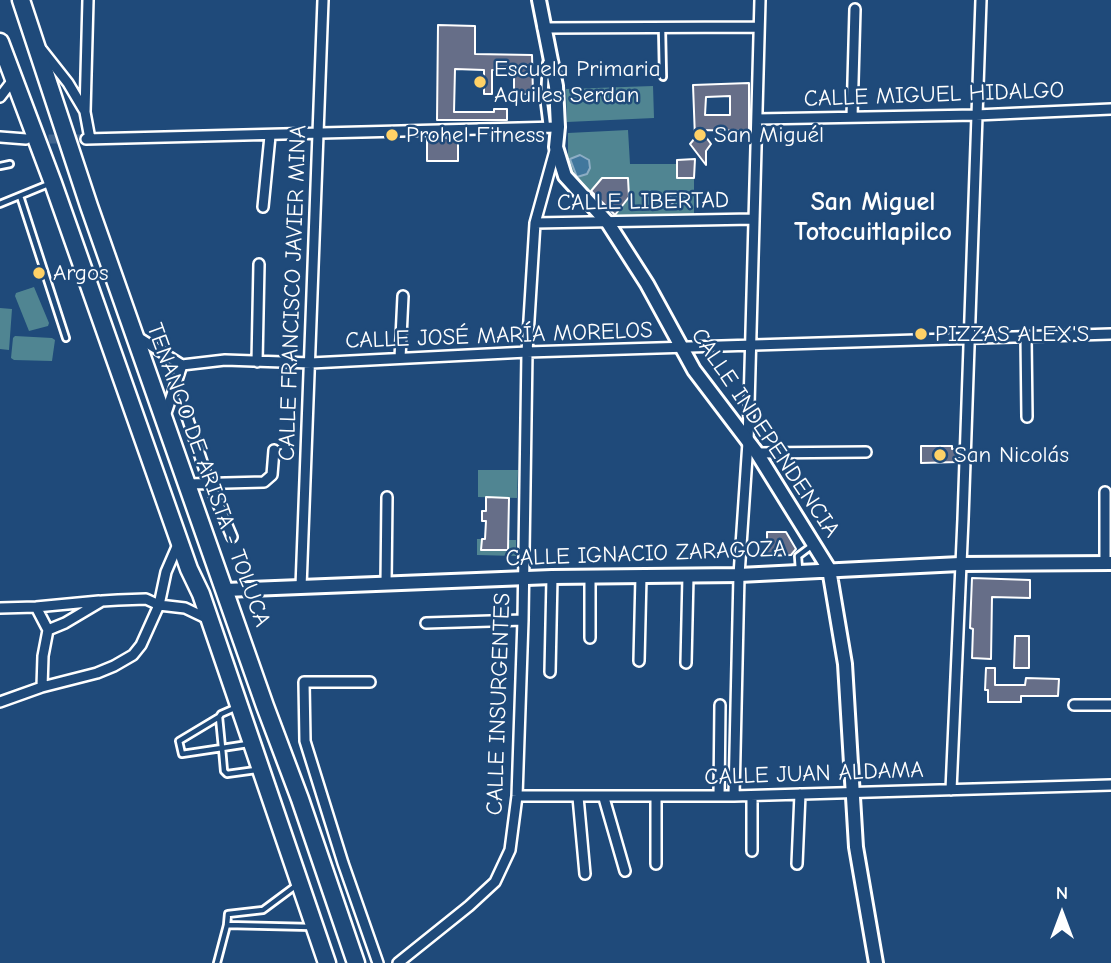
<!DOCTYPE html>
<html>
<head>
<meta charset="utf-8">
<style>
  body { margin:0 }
  #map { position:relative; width:1111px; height:963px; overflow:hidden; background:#1f4a7a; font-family:"Comic Neue",sans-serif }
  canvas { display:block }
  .north { position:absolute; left:1027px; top:879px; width:70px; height:70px; -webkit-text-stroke:5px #1f4a7a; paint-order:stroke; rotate:0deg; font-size:19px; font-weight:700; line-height:28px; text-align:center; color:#fff }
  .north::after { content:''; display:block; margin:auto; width:24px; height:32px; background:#fff; clip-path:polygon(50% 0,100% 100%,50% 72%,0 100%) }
</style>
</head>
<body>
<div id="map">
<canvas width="1111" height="963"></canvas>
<div class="north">N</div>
</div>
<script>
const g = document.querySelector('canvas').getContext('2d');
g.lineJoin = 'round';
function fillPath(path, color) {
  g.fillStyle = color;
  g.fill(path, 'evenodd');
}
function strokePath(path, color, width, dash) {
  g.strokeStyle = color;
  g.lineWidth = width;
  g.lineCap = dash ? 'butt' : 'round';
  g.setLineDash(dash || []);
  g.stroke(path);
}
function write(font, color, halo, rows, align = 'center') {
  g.font = font + ' "Comic Neue",sans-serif';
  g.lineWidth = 5;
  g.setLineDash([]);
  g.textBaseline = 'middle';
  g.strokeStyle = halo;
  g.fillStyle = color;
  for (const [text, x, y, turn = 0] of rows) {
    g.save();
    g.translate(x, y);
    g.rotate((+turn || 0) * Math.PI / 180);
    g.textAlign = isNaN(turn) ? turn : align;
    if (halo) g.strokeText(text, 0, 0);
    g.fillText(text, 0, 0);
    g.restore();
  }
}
const green = new Path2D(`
  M653,86L654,118L567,122L566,89Z
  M628,130L630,164H677V178H694V215L614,216L629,197L628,178H602L589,193L568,174V133Z
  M34,287L49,323L48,326L29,331L15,296L16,293Z
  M0,308L12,309L9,350L0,349Z
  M15,336L52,338L55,340L52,361L14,360L11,358L13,338Z
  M478,470H518L517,498L478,497Z
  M477,539H482V550H508V540H516V556L477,555Z`);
const water = new Path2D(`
  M580,155L589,160L590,168L587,174L577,177L570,159Z`);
const building = new Path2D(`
  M438,25L475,26V54L532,55L533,94H514V70H492V94H484V70L455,69L454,112H494V109H507V120H437Z
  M749,83V131L701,130L711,144L706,151V165L690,144L695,138L693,85ZM730,96V115H705L706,97Z
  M427,138H458V161H427Z
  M695,159L694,178H677V160Z
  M602,178H628L629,197L615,215L591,191Z
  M664,196H670L674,201L670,207H664L661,201Z
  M921,446H952V449H958V462L921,463Z
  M486,497L509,498L508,550H481L482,539H485L486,521H482V511H486Z
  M767,532H786L796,549L791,555L767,556Z
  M972,578L1030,580V598L992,597L991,659L972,658L973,629L970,628Z
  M1015,636H1029V668H1014Z
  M986,668H995V685H1025L1026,678L1059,679L1058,696H1021V702H988V690H985Z`);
const streetTunnel = new Path2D(`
  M35,139H86`);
const lane = new Path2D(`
  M662,29L663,77
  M546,63L544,103L547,127
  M0,166L10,164
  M20,196L66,338
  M0,204L51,183
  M799,570L798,556L814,544
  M237,707L221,714L219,717L222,748L248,744
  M219,717L179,741L182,754L222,748L224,771L227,774L256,770
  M227,925L228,914L263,910L298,884
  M217,963L227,925L311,927`);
const street = new Path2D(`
  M88,0L85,112L90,139
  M543,28L759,27
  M42,50L68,83L84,110
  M0,97L13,80
  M852,117L855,9
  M757,119L976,115L1111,109
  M0,137L26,139
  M86,139L558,127
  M263,207L270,136
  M535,223L753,219
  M136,336L182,365
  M1026,337L1027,417
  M400,358L403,296
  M257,362L259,264
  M182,365L225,360L311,363L527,352L1111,334
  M165,416L182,365
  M187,417L209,483L232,537
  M757,453L866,452
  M188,484L264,482L272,475L274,450
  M1105,492V563
  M386,583L387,497
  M301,587L323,0
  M36,607L48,630
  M0,608L36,607L99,601
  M426,623L523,620
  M590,638V577
  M639,661L641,576
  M686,663L688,576
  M550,672L552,577
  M370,682H304L305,741L343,863L378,963
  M42,687L43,656L48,630L65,623L102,601L118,600L146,599L159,605L185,608L208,619
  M0,702L42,687L97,673L114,666L133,655L141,645L159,605L166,572L179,542
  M1074,705H1111
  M951,790L963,519L981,0
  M517,796H734L1111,785
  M719,796L720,705
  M734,796L739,575L748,442L760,0
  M578,797L585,874
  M604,798L625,871
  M752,851V796
  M656,864V797
  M797,864L800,794
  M398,963L469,906L495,882L510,850L517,796L523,620L527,352L535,223L556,147`);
const secondary = new Path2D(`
  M539,0L556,86L558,127L556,147L565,176L608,223L647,284L694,370L757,453L829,569L845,664L856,847L876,963
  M225,590L552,577L739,575L960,564L1111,563`);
const highway = new Path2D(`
  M21,0L89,206L265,706L300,799L356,963
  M0,42L53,183L189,569L201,594L327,963`);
const markers = [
  [480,82,7,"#ffd166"],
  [392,135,7,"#ffd166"],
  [700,135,7,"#ffd166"],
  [39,273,7,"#ffd166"],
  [921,334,7,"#ffd166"],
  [940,455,7,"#ffd166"]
];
const poiNames = [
  ["Escuela Primaria",494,69],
  ["Aquiles Serdan",494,95],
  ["Prohel Fitness",406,135],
  ["San Miguél",714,135],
  ["Argos",53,273],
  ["PIZZAS ALEX'S",935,334],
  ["San Nicolás",954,455]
];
const streetNames = [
  ["CALLE MIGUEL HIDALGO",934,95,-2],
  ["CALLE LIBERTAD",643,202,-1],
  ["CALLE FRANCISCO JAVIER MINA",293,293,-88],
  ["CALLE JOSÉ MARÍA MORELOS",499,336,-2],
  ["CALLE INDEPENDENCIA",765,433,56],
  ["TENANGO DE ARISTA - TOLUCA",208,475,70],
  ["CALLE IGNACIO ZARAGOZA",646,554,-2],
  ["CALLE INSURGENTES",499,704,-88],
  ["CALLE JUAN ALDAMA",814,774,-2]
];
const quarterNames = [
  ["San Miguel",873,203],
  ["Totocuitlapilco",873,233]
];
fillPath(green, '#508592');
fillPath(water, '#41779d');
strokePath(water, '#8dadc4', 2);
fillPath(building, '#666e88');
strokePath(building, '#fff', 2);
strokePath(streetTunnel, '#41658e', 9, [9, 4.5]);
strokePath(lane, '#fff', 10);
strokePath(street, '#fff', 14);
strokePath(secondary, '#fff', 18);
strokePath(highway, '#fff', 21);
strokePath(lane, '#1f4a7a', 4.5);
strokePath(street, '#1f4a7a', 9);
strokePath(secondary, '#1f4a7a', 12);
strokePath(highway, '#1f4a7a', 16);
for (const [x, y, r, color] of markers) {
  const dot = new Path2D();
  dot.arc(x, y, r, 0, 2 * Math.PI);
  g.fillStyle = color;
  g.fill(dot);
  strokePath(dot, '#1f4a7a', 2.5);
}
write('23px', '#fff', '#1f4a7a', poiNames, 'left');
write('23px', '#fff', '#1f4a7a', streetNames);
write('bold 26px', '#fff', '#1f4a7a', quarterNames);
</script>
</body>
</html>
